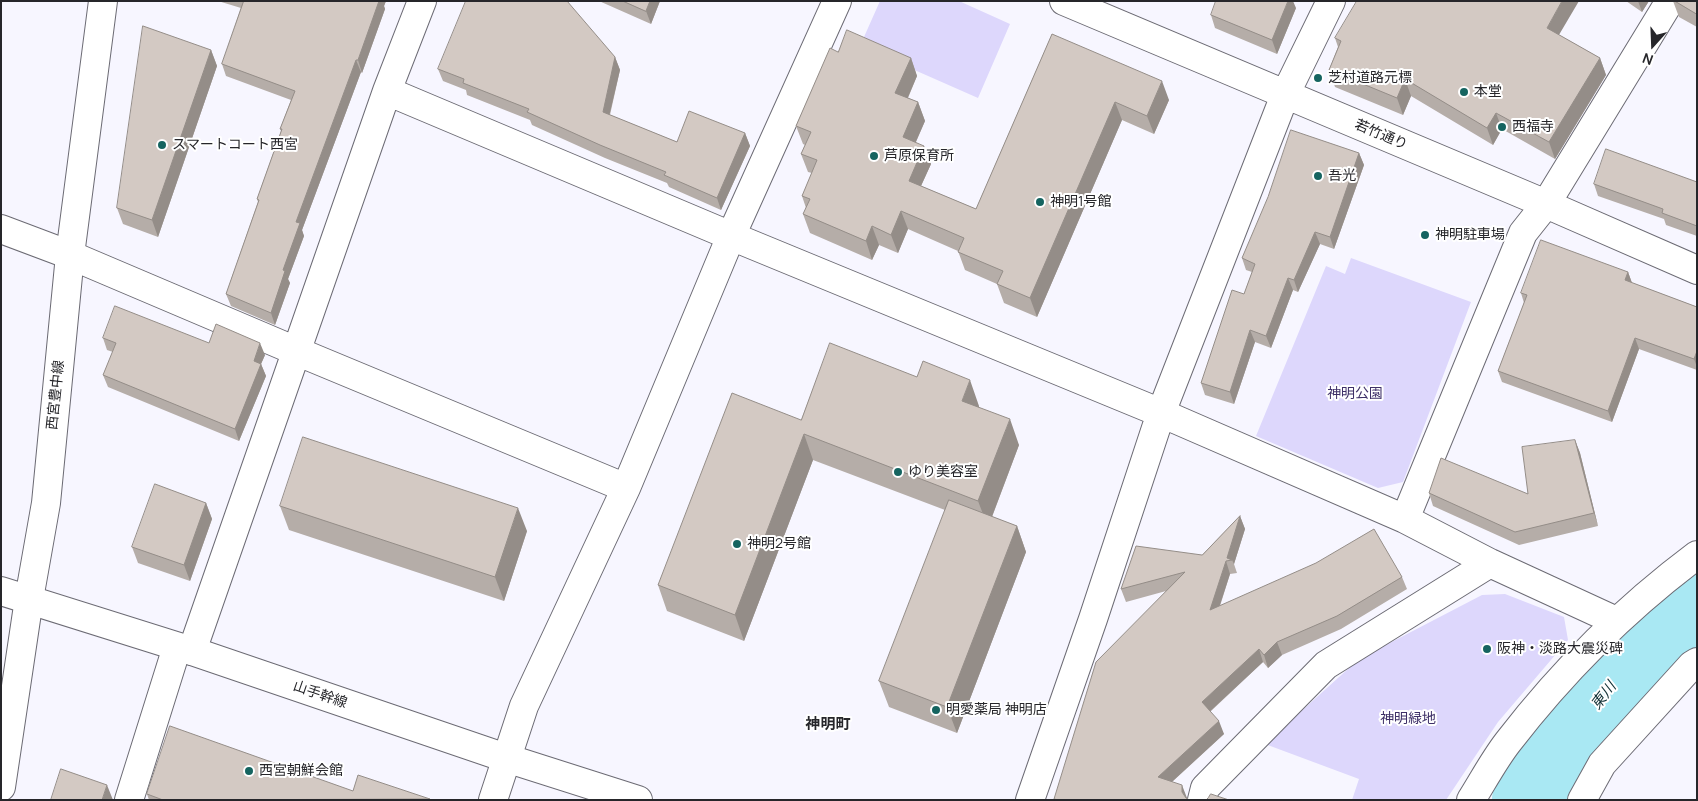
<!DOCTYPE html>
<html>
<head>
<meta charset="utf-8">
<style>
  body { margin:0 }
  #map { position:relative; width:1698px; height:801px; overflow:hidden; background:#f7f6ff; font-family:Manrope,sans-serif }
  canvas { display:block }
  .frame { position:absolute; inset:0; border:2px solid #26262a; pointer-events:none }
  .north { position:absolute; left:1628px; top:20px; width:50px; height:50px; -webkit-text-stroke:4px #fff; paint-order:stroke; rotate:200deg; font-size:14px; font-weight:700; line-height:20px; text-align:center; color:#26262a }
  .north::after { content:''; display:block; margin:auto; width:18px; height:22px; background:#26262a; clip-path:polygon(50% 0,100% 100%,50% 72%,0 100%) }
</style>
</head>
<body>
<div id="map">
<canvas width="1698" height="801"></canvas>
<div class="frame"></div>
<div class="north">N</div>
</div>
<script>
const g = document.querySelector('canvas').getContext('2d');
g.lineJoin = 'round';
function fillPath(path, color) {
  g.fillStyle = color;
  g.fill(path, 'evenodd');
}
function strokePath(path, color, width, dash) {
  g.strokeStyle = color;
  g.lineWidth = width;
  g.lineCap = dash ? 'butt' : 'round';
  g.setLineDash(dash || []);
  g.stroke(path);
}
function write(font, color, halo, rows, align = 'center') {
  g.font = font + ' Manrope,"Noto Sans JP",sans-serif';
  g.lineWidth = 4;
  g.setLineDash([]);
  g.textBaseline = 'middle';
  g.strokeStyle = halo;
  g.fillStyle = color;
  for (const [text, x, y, turn = 0] of rows) {
    g.save();
    g.translate(x, y);
    g.rotate((+turn || 0) * Math.PI / 180);
    g.textAlign = isNaN(turn) ? turn : align;
    if (halo) g.strokeText(text, 0, 0);
    g.fillText(text, 0, 0);
    g.restore();
  }
}
const green = new Path2D(`
  M880,1H959L1010,24L978,98L860,46Z
  M1351,258L1471,302L1403,482L1378,488L1256,436L1326,266L1345,274Z
  M1505,594L1564,617L1568,640L1498,722L1446,800H1352L1359,779L1265,744L1359,659L1482,595Z`);
const river = new Path2D(`
  M1529,800L1549,765L1641,648L1697,610`);
const minor = new Path2D(`
  M1064,1L1546,204L1697,270
  M387,91L731,236L1161,413L1405,519L1490,563L1616,621
  M1,229L70,255L296,351L626,488
  M1405,519L1523,233L1546,204L1670,1
  M192,651L387,91L422,1
  M129,800L177,647
  M493,800L524,706L626,488L731,236L837,1
  M1030,800L1093,619L1161,413L1285,95L1331,1
  M1202,800L1205,788L1326,665L1490,563
  M1471,800C1483,781 1494,760 1508,742C1562,672 1626,608 1697,555
  M1582,800L1602,764L1692,665L1697,662`);
const tertiary = new Path2D(`
  M1,591L192,651L506,758L638,800`);
const secondary = new Path2D(`
  M1,787L29,599L46,503L70,255L103,1`);
const wall = new Path2D(`
  M218,1H386L384,6L385,9L362,73L361,72L302,230L304,236L288,279L290,283L275,325L231,306L226,294L258,202L257,199L281,131L280,129L291,100L226,76L222,64L241,8Z
  M599,1H660L651,24Z
  M1626,1H1649L1642,12Z
  M1673,1H1697V27L1679,17Z
  M1296,8L1277,54L1215,28L1211,15Z
  M1052,34L1169,100L1154,134L1122,120L1037,317L1004,303L997,284L965,270L958,251L908,229L898,253L879,245L872,260L810,233L803,214L806,208L802,196L812,173L808,172L801,154L805,145L803,144L796,126L838,52L911,58L917,76L908,98L918,102L925,121L916,142L931,164L921,186L976,209Z
  M1559,35L1600,58L1606,75L1555,159L1502,129L1493,145L1411,96L1403,115L1335,87L1329,70L1338,47L1335,38Z
  M211,50L217,66L158,237L123,224L117,208Z
  M615,57L620,70L610,115L677,142L745,133L750,146L721,210L669,187L667,183L605,158L532,125L530,120L467,95L466,90L443,81L438,69Z
  M1359,153L1364,165L1334,249L1320,244L1298,292L1293,290L1271,348L1255,342L1234,404L1205,395L1201,383L1244,294L1252,272L1246,270L1242,258Z
  M1697,182V236L1666,225L1664,219L1598,196L1594,184Z
  M1628,272L1632,283L1697,307V370L1639,349L1612,422L1502,382L1498,371L1524,303L1521,293Z
  M103,338L209,343L265,355L261,364L266,376L239,441L108,387L103,375L113,352L107,350Z
  M979,406V407L1019,445L992,517L1017,526L1026,552L957,733L889,707L879,681L945,510L813,460L744,641L667,611L658,585L801,420Z
  M1575,440L1580,453L1598,526L1519,545L1433,506L1429,493L1528,494Z
  M206,503L212,519L190,581L138,563L132,547Z
  M280,506L527,531L504,601L289,530Z
  M1240,516L1245,529L1234,564L1237,573L1230,574L1220,606L1402,577L1407,589L1341,629L1282,655L1268,668L1263,662L1210,712L1224,734L1172,782L1187,798L1189,800H1054V799L1166,591L1126,602L1121,589L1202,555Z
  M353,791L430,800H149L147,794Z`);
const shadedWall = new Path2D(`
  M379,1H386L384,6L385,9L362,73L358,60Z
  M650,1H660L651,24L646,11Z
  M1288,1H1293L1296,8L1277,54L1272,40Z
  M1562,1H1579L1553,45L1547,28Z
  M1638,1H1649L1642,12Z
  M211,50L217,66L158,237L152,220Z
  M615,57L620,70L607,125L603,112Z
  M911,58L917,76L902,111L895,93Z
  M1600,58L1606,75L1555,159L1549,142Z
  M356,60L361,72L302,230L304,236L288,279L290,283L275,325L271,313L296,222Z
  M1405,79L1411,96L1403,115L1397,98Z
  M1162,81L1169,100L1154,134L1147,116Z
  M918,102L925,121L910,155L903,137Z
  M1115,102L1122,120L1037,317L1030,298Z
  M1496,113L1502,129L1493,145L1487,128Z
  M745,133L750,146L721,210L717,198Z
  M924,146L931,164L915,199L909,181Z
  M1359,153L1364,165L1334,249L1330,237Z
  M901,211L908,229L898,253L891,235Z
  M872,226L879,245L872,260L866,241Z
  M1315,232L1320,244L1298,292L1294,280Z
  M1628,272L1632,283L1629,292L1625,280Z
  M1288,278L1293,290L1271,348L1266,336Z
  M1250,330L1255,342L1234,404L1230,392Z
  M1635,338L1639,349L1612,422L1608,411Z
  M260,343L265,355L261,364L266,376L239,441L235,429L254,361Z
  M1697,351V367L1694,359Z
  M970,380L979,406L972,427L962,401Z
  M1010,419L1019,445L988,527L978,501Z
  M804,434L813,460L744,641L735,615Z
  M1575,440L1580,453L1598,526L1594,513Z
  M206,503L212,519L190,581L184,565Z
  M518,508L527,531L504,601L495,577Z
  M1240,516L1245,529L1234,564L1232,560L1227,558Z
  M1017,526L1026,552L957,733L947,707Z
  M1226,561L1230,574L1214,623L1210,610Z
  M1277,642L1282,655L1268,668L1264,655Z
  M1259,649L1263,662L1206,715L1202,702Z
  M1219,721L1224,734L1163,790L1158,777Z
  M107,785L113,800H102Z
  M1182,785L1187,798V800L1182,792Z`);
const building = new Path2D(`
  M244,1H379L358,60H356L296,222L300,223L283,270L285,271L271,313L226,294L259,200L257,199L282,129H280L295,91L222,64Z
  M466,1H567L615,57L603,112L677,142L689,111L745,133L717,198L664,175L666,172L600,145L527,112L529,109L463,83L464,79L438,69Z
  M623,1H650L646,11Z
  M1216,1H1288L1272,40L1211,15Z
  M1357,1H1562L1547,28L1600,58L1549,142L1496,113L1487,128L1405,79L1397,98L1329,70L1341,41L1335,38Z
  M1675,1H1697V14Z
  M143,26L211,50L152,220L117,208Z
  M847,30L911,58L895,93L918,102L903,137L924,146L909,181L976,209L1052,34L1162,81L1147,116L1115,102L1030,298L997,284L1003,271L958,252L964,238L901,211L891,235L872,226L866,241L803,214L810,199L802,196L817,160L801,154L811,132L796,126L830,48L838,52Z
  M1291,130L1359,153L1330,237L1315,232L1294,280L1288,278L1266,336L1250,330L1230,392L1201,383L1232,290L1244,294L1255,264L1242,258L1268,197Z
  M1606,149L1697,182V226L1662,213L1663,209L1594,184Z
  M1541,240L1628,272L1625,280L1697,307V351L1694,359L1635,338L1608,411L1498,371L1527,295L1521,293Z
  M115,306L209,343L216,324L260,343L254,361L261,364L235,429L103,375L116,343L103,338Z
  M830,343L917,377L923,361L970,380L962,401L1010,419L978,501L804,434L735,615L658,585L732,393L801,420Z
  M303,437L518,508L495,577L280,506Z
  M1575,440L1594,513L1515,532L1429,493L1441,458L1528,494L1522,447Z
  M155,484L206,503L184,565L132,547Z
  M949,500L1017,526L947,707L879,681Z
  M1240,516L1227,558L1232,560L1226,561L1210,610L1316,563L1374,529L1402,577L1337,616L1277,642L1264,655L1259,649L1202,702L1219,721L1158,777L1182,785V792L1186,798L1189,800H1058L1054,799L1096,662L1185,572L1121,589L1136,546L1202,555Z
  M170,726L353,791L358,775L430,799L163,800L147,794Z
  M61,769L107,785L102,800H51Z
  M1211,794L1229,800H1206L1208,798Z`);
const markers = [
  [1318,78,5,"#156460"],
  [1464,92,5,"#156460"],
  [1502,127,5,"#156460"],
  [162,145,5,"#156460"],
  [874,156,5,"#156460"],
  [1318,176,5,"#156460"],
  [1040,202,5,"#156460"],
  [1425,235,5,"#156460"],
  [898,472,5,"#156460"],
  [737,544,5,"#156460"],
  [1487,649,5,"#156460"],
  [936,710,5,"#156460"],
  [249,771,5,"#156460"]
];
const poiNames = [
  ["芝村道路元標",1328,78],
  ["本堂",1474,92],
  ["西福寺",1512,127],
  ["スマートコート西宮",172,145],
  ["芦原保育所",884,156],
  ["吾光",1328,176],
  ["神明1号館",1050,202],
  ["神明駐車場",1435,235],
  ["ゆり美容室",908,472],
  ["神明2号館",747,544],
  ["阪神・淡路大震災碑",1497,649],
  ["明愛薬局 神明店",946,710],
  ["西宮朝鮮会館",259,771]
];
const streetNames = [
  ["若竹通り",1381,135,23],
  ["西宮豊中線",56,395,-84],
  ["山手幹線",320,695,19]
];
const parkNames = [
  ["神明公園",1355,394],
  ["神明緑地",1408,719]
];
const waterNames = [
  ["東川",1604,696,-52]
];
const neighbourhoodNames = [
  ["神明町",828,725]
];
fillPath(green, '#ddd7fc');
strokePath(river, '#a9e8f3', 74);
strokePath(minor, '#6c6b74', 30);
strokePath(tertiary, '#6c6b74', 30);
strokePath(secondary, '#6c6b74', 30);
strokePath(minor, '#fff', 28);
strokePath(tertiary, '#fff', 28);
strokePath(secondary, '#fff', 28);
fillPath(wall, '#b5ada8');
fillPath(shadedWall, '#948d88');
fillPath(building, '#d3c9c3');
strokePath(building, '#948d88', 1);
for (const [x, y, r, color] of markers) {
  const dot = new Path2D();
  dot.arc(x, y, r, 0, 2 * Math.PI);
  g.fillStyle = color;
  g.fill(dot);
  strokePath(dot, '#fff', 2);
}
write('14px', '#26262a', '#fff', poiNames, 'left');
write('14px', '#26262a', '#fff', streetNames);
write('14px', '#3e3068', '#fff', parkNames);
write('italic 15px', '#113035', '#fff', waterNames);
write('bold 15px', '#26262a', '#fff', neighbourhoodNames);
</script>
</body>
</html>
